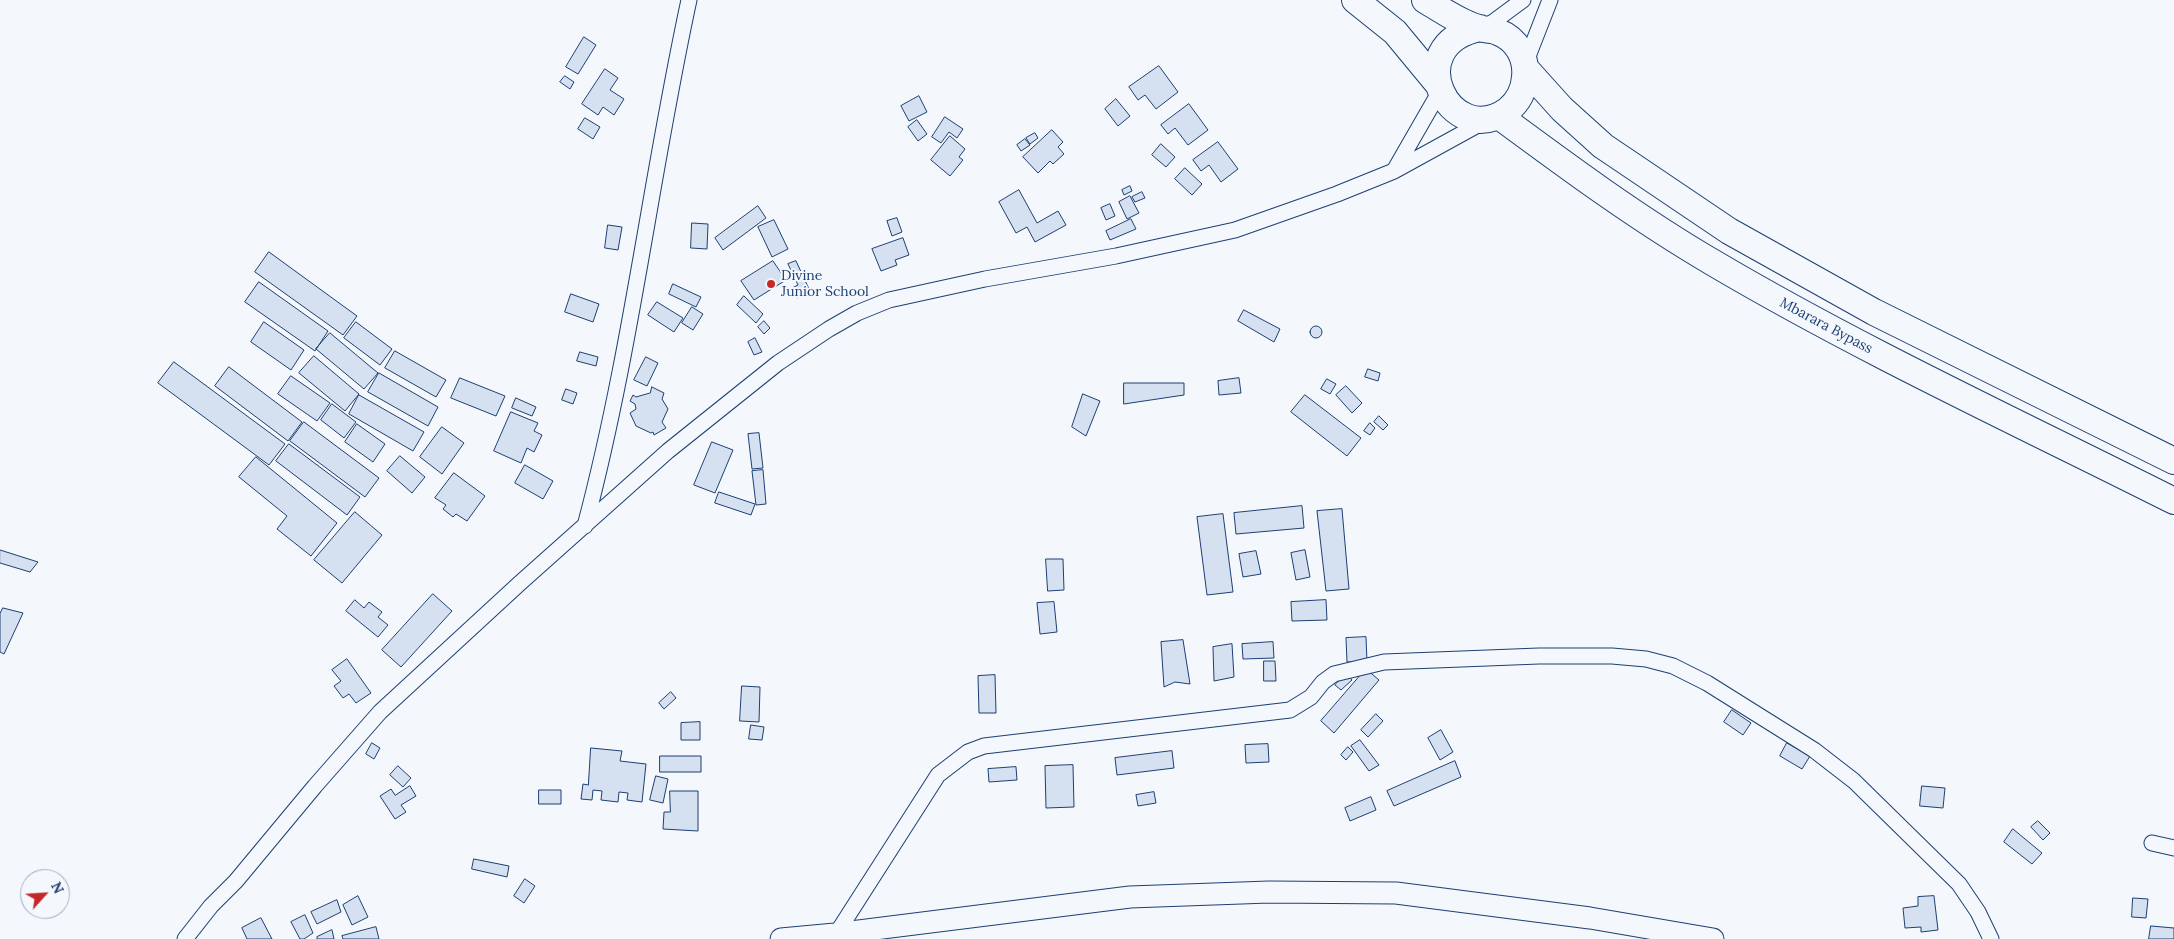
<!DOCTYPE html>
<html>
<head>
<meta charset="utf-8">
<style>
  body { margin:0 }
  #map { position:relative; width:2174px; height:939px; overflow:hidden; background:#f4f7fb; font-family:Lora,serif }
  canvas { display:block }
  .north { position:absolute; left:20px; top:869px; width:50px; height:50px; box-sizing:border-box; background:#f4f7fb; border:1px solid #9eadc5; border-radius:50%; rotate:64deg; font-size:14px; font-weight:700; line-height:20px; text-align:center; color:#1d3f73 }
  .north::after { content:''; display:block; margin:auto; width:18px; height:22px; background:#c62828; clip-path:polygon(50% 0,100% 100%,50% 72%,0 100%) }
</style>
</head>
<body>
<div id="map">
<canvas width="2174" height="939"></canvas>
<div class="north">N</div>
</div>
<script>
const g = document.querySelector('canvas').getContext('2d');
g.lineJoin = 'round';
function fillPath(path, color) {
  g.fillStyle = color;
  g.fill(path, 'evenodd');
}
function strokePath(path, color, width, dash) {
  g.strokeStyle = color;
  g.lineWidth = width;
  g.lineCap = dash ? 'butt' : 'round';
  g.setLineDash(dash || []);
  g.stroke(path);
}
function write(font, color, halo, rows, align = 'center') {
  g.font = font + ' Lora,serif';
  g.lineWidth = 4;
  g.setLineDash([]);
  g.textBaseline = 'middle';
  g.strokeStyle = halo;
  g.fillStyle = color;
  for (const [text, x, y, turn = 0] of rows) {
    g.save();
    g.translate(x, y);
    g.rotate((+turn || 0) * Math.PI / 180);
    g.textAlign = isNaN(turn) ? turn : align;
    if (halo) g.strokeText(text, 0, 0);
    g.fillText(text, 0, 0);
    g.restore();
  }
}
const building = new Path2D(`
  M584,37L596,45L578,74L566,67Z
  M1159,66L1178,92L1156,109L1145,95L1138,100L1129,87Z
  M605,69L618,78L610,90L624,99L614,115L603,107L598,115L582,104Z
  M565,76L574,82L570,89L560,82Z
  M919,96L927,112L909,121L901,106Z
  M1116,99L1130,116L1118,126L1105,109Z
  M1189,104L1208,130L1188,145L1175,128L1168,134L1161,125Z
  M945,117L963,129L957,138L949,132L941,143L932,137Z
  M585,118L600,127L593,139L578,129Z
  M917,120L927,134L918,141L908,127Z
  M1052,130L1063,142L1058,147L1064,154L1053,164L1050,161L1038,173L1023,157Z
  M1035,133L1038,138L1030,144L1026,138Z
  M950,136L965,149L959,157L963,160L950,176L931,160Z
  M1025,139L1030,145L1021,151L1017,145Z
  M1218,142L1238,169L1221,182L1209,165L1201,171L1193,160Z
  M1161,144L1175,157L1166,167L1152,155Z
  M1185,168L1202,184L1192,195L1175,179Z
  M1130,186L1132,191L1124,195L1122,190Z
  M1019,190L1037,223L1058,211L1066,225L1035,242L1027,227L1016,233L999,202Z
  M1142,192L1145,198L1135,202L1132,197Z
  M1130,196L1139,213L1127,219L1119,202Z
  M1110,204L1115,216L1106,220L1101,208Z
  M758,206L766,218L723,250L715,238Z
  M897,218L902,232L892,236L887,221Z
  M1131,219L1136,229L1110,240L1106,231Z
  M774,220L788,249L772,257L758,227Z
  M692,223L708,224L707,249L691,248Z
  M608,225L622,227L618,250L605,248Z
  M903,238L909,255L895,260L897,265L881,271L872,249Z
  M269,252L357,316L343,335L255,272Z
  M773,261L786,280L754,300L741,281Z
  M796,261L810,291L797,298L792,288L798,285L788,264Z
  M259,282L328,331L315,351L245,302Z
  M673,284L701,297L696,307L669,294Z
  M571,294L599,304L593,322L565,312Z
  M744,296L763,314L756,323L737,305Z
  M657,302L683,318L674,332L648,315Z
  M692,307L703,314L693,330L682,323Z
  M1244,310L1280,329L1274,342L1238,321Z
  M764,321L770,328L764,334L758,327Z
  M264,322L304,350L291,370L251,342Z
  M356,322L392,349L380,365L344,338Z
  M1310 332a6 6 0 1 1 12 0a6 6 0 1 1-12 0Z
  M330,333L378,373L364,389L316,349Z
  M755,338L762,352L754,355L748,342Z
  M395,351L446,380L436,397L385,368Z
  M580,352L598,357L596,366L577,361Z
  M314,356L359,394L345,411L299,373Z
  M646,357L658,363L647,386L634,380Z
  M174,362L285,444L269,465L158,383Z
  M229,367L302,422L288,441L215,386Z
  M1368,369L1380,373L1378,381L1365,377Z
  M379,373L438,407L428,426L368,392Z
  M291,376L330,403L317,421L278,394Z
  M460,378L505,396L496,416L451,398Z
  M1239,378L1241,393L1219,395L1218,381Z
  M1327,379L1336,384L1330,394L1321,389Z
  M1124,383H1184V395L1124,404Z
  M1346,386L1362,403L1352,413L1336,395Z
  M652,387L664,393L662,399L668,409L662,422L666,428L654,435L653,432L651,433L636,426L630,413L636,409L635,404L630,401L633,395L636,397L650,393Z
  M566,389L577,393L573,404L562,400Z
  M1083,394L1100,401L1086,436L1072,427Z
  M359,395L424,432L413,451L349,414Z
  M1305,395L1361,438L1347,456L1291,412Z
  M516,398L536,407L532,416L512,408Z
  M332,404L356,422L344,438L321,420Z
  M511,412L538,423L534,431L542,435L534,452L527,448L521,463L494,451Z
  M1379,416L1388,425L1383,430L1374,422Z
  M304,422L379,478L365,497L290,441Z
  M1370,423L1375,428L1370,435L1364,431Z
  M357,424L385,444L373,462L345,442Z
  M442,427L464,443L442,474L420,457Z
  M759,433L763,468L752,469L748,434Z
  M712,442L733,450L715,493L694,485Z
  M289,444L360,497L347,515L276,461Z
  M400,456L425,477L412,493L387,471Z
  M256,457L337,523L311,556L277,529L287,516L239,477Z
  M525,465L553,481L543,499L515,483Z
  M763,470L766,504L756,505L752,471Z
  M454,473L485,496L467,521L456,514L453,517L443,509L446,505L435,498Z
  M719,492L755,504L751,515L715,503Z
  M1302,506L1304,528L1236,534L1234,513Z
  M1342,509L1349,589L1326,591L1317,511Z
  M355,512L382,535L342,583L314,560Z
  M1223,514L1233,592L1207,595L1197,517Z
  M0,550L38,562L30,572L0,563Z
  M1305,550L1310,577L1296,580L1291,553Z
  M1256,551L1261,574L1243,577L1239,554Z
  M1046,559H1063L1064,590L1048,591Z
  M433,594L452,611L401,667L382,650Z
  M355,600L364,608L369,602L382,612L378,617L388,625L378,637L346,611Z
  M1326,600L1327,620L1292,621L1291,602Z
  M1054,602L1057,632L1040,634L1037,603Z
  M3,608L23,613L4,654L0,652V614Z
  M1366,637L1367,662H1347L1346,638Z
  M1183,640L1190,684L1175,682L1164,687L1161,642Z
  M1273,642L1274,658L1243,659L1242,644Z
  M1232,644L1234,677L1214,681L1213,647Z
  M347,659L371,693L356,703L349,694L343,698L334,686L341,681L332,670Z
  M1264,661H1275L1276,681H1264Z
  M1366,669L1379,680L1334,733L1321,721Z
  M1347,674L1352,680L1341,690L1335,685Z
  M995,675L996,713H979L978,676Z
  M742,686L760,687L759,722L740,721Z
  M671,692L676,698L664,709L659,703Z
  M1732,710L1751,723L1743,735L1724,722Z
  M1376,714L1383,721L1368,737L1361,730Z
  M700,722V740H681V723Z
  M751,725L764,727L762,740L749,739Z
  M1441,730L1453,752L1440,760L1428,738Z
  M1360,740L1379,765L1369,771L1351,746Z
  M372,743L380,748L374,759L366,754Z
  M1787,743L1810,756L1802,769L1780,756Z
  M1268,744L1269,762L1246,763L1245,745Z
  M1348,747L1353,752L1346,760L1341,755Z
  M591,748L622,751L620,761L646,764L642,802L627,800L628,793L619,792L618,802L601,800L602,791L593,790L592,800L581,799L583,784L588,785Z
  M1172,751L1174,768L1117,775L1115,758Z
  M660,756H701V772H660Z
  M1455,761L1461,777L1394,806L1387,791Z
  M1073,765L1074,807L1046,808L1045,766Z
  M398,766L411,778L403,787L390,775Z
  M1016,767L1017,780L989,782L988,769Z
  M656,776L668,779L663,803L650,800Z
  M410,786L416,796L401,805L406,812L395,819L380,796L391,789L395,795Z
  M1922,786L1945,788L1943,808L1920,806Z
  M539,790H561V804H539Z
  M670,791H698V831L663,829L664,812H670Z
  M1154,792L1156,803L1138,806L1136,795Z
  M1371,797L1376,810L1350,821L1345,808Z
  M2038,821L2050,833L2043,840L2031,827Z
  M2013,829L2042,853L2032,864L2004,842Z
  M474,859L509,866L507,877L472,869Z
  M525,879L535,886L524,903L514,896Z
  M358,896L368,917L352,925L343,905Z
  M1934,896L1938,930L1921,932V927L1905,928L1903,908L1918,906V897Z
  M2133,898L2148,899L2146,918L2132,917Z
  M337,900L341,912L317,924L311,912Z
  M305,915L313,933L304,939H300L291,922Z
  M261,918L272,939H247L242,928Z
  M2151,926L2174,928V939H2149Z
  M376,927L379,939H343L342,936Z
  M332,930L334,939H317V937Z`);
const street = new Path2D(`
  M1485,28L1523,0
  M1525,64L1550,0
  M1394,171L1440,91
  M585,526C631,353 651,175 689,0
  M2152,843L2174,848
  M185,939L211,906L236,881L315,786L380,712L520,583L668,451L778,363L829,329L857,313L889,300L985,279L1116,256L1235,230L1337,194L1394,171L1485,121
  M833,939L938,775L968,752L984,746L1290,710L1311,697L1323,682L1334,674L1384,662L1539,656H1612L1646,659L1673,666L1707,683L1814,750L1854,781L1959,884L1978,912L1991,939`);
const secondary = new Path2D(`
  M781,939L835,934L1130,897L1269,892L1396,893L1590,918L1713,939`);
const highway = new Path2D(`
  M1355,0L1395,32L1438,84
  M1425,0C1440,9 1462,24 1479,28C1485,30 1492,29 1498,32C1517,39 1527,58 1525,77C1524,91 1518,102 1508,110C1450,152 1397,45 1480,28
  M1526,69L1562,109L1603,146L1729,231L1874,312L2174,461
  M1499,116C1568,167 1637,218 1712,262C1861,350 2019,423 2174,501`);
const markers = [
  [771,284,5,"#c62828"]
];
const poiNames = [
  ["Divine",781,276],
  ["Junior School",781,292]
];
const streetNames = [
  ["Mbarara Bypass",1826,326,28]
];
fillPath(building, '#d5e0f0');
strokePath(building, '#1d3f73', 1);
strokePath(street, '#1d3f73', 17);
strokePath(secondary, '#1d3f73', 23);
strokePath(highway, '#1d3f73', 28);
strokePath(street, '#f4f7fb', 15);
strokePath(secondary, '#f4f7fb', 21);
strokePath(highway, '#f4f7fb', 26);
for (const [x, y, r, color] of markers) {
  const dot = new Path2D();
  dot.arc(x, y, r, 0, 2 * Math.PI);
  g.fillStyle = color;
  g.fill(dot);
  strokePath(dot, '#f4f7fb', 2);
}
write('14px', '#1d3f73', '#f4f7fb', poiNames, 'left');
write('14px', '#1d3f73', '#f4f7fb', streetNames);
</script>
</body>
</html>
